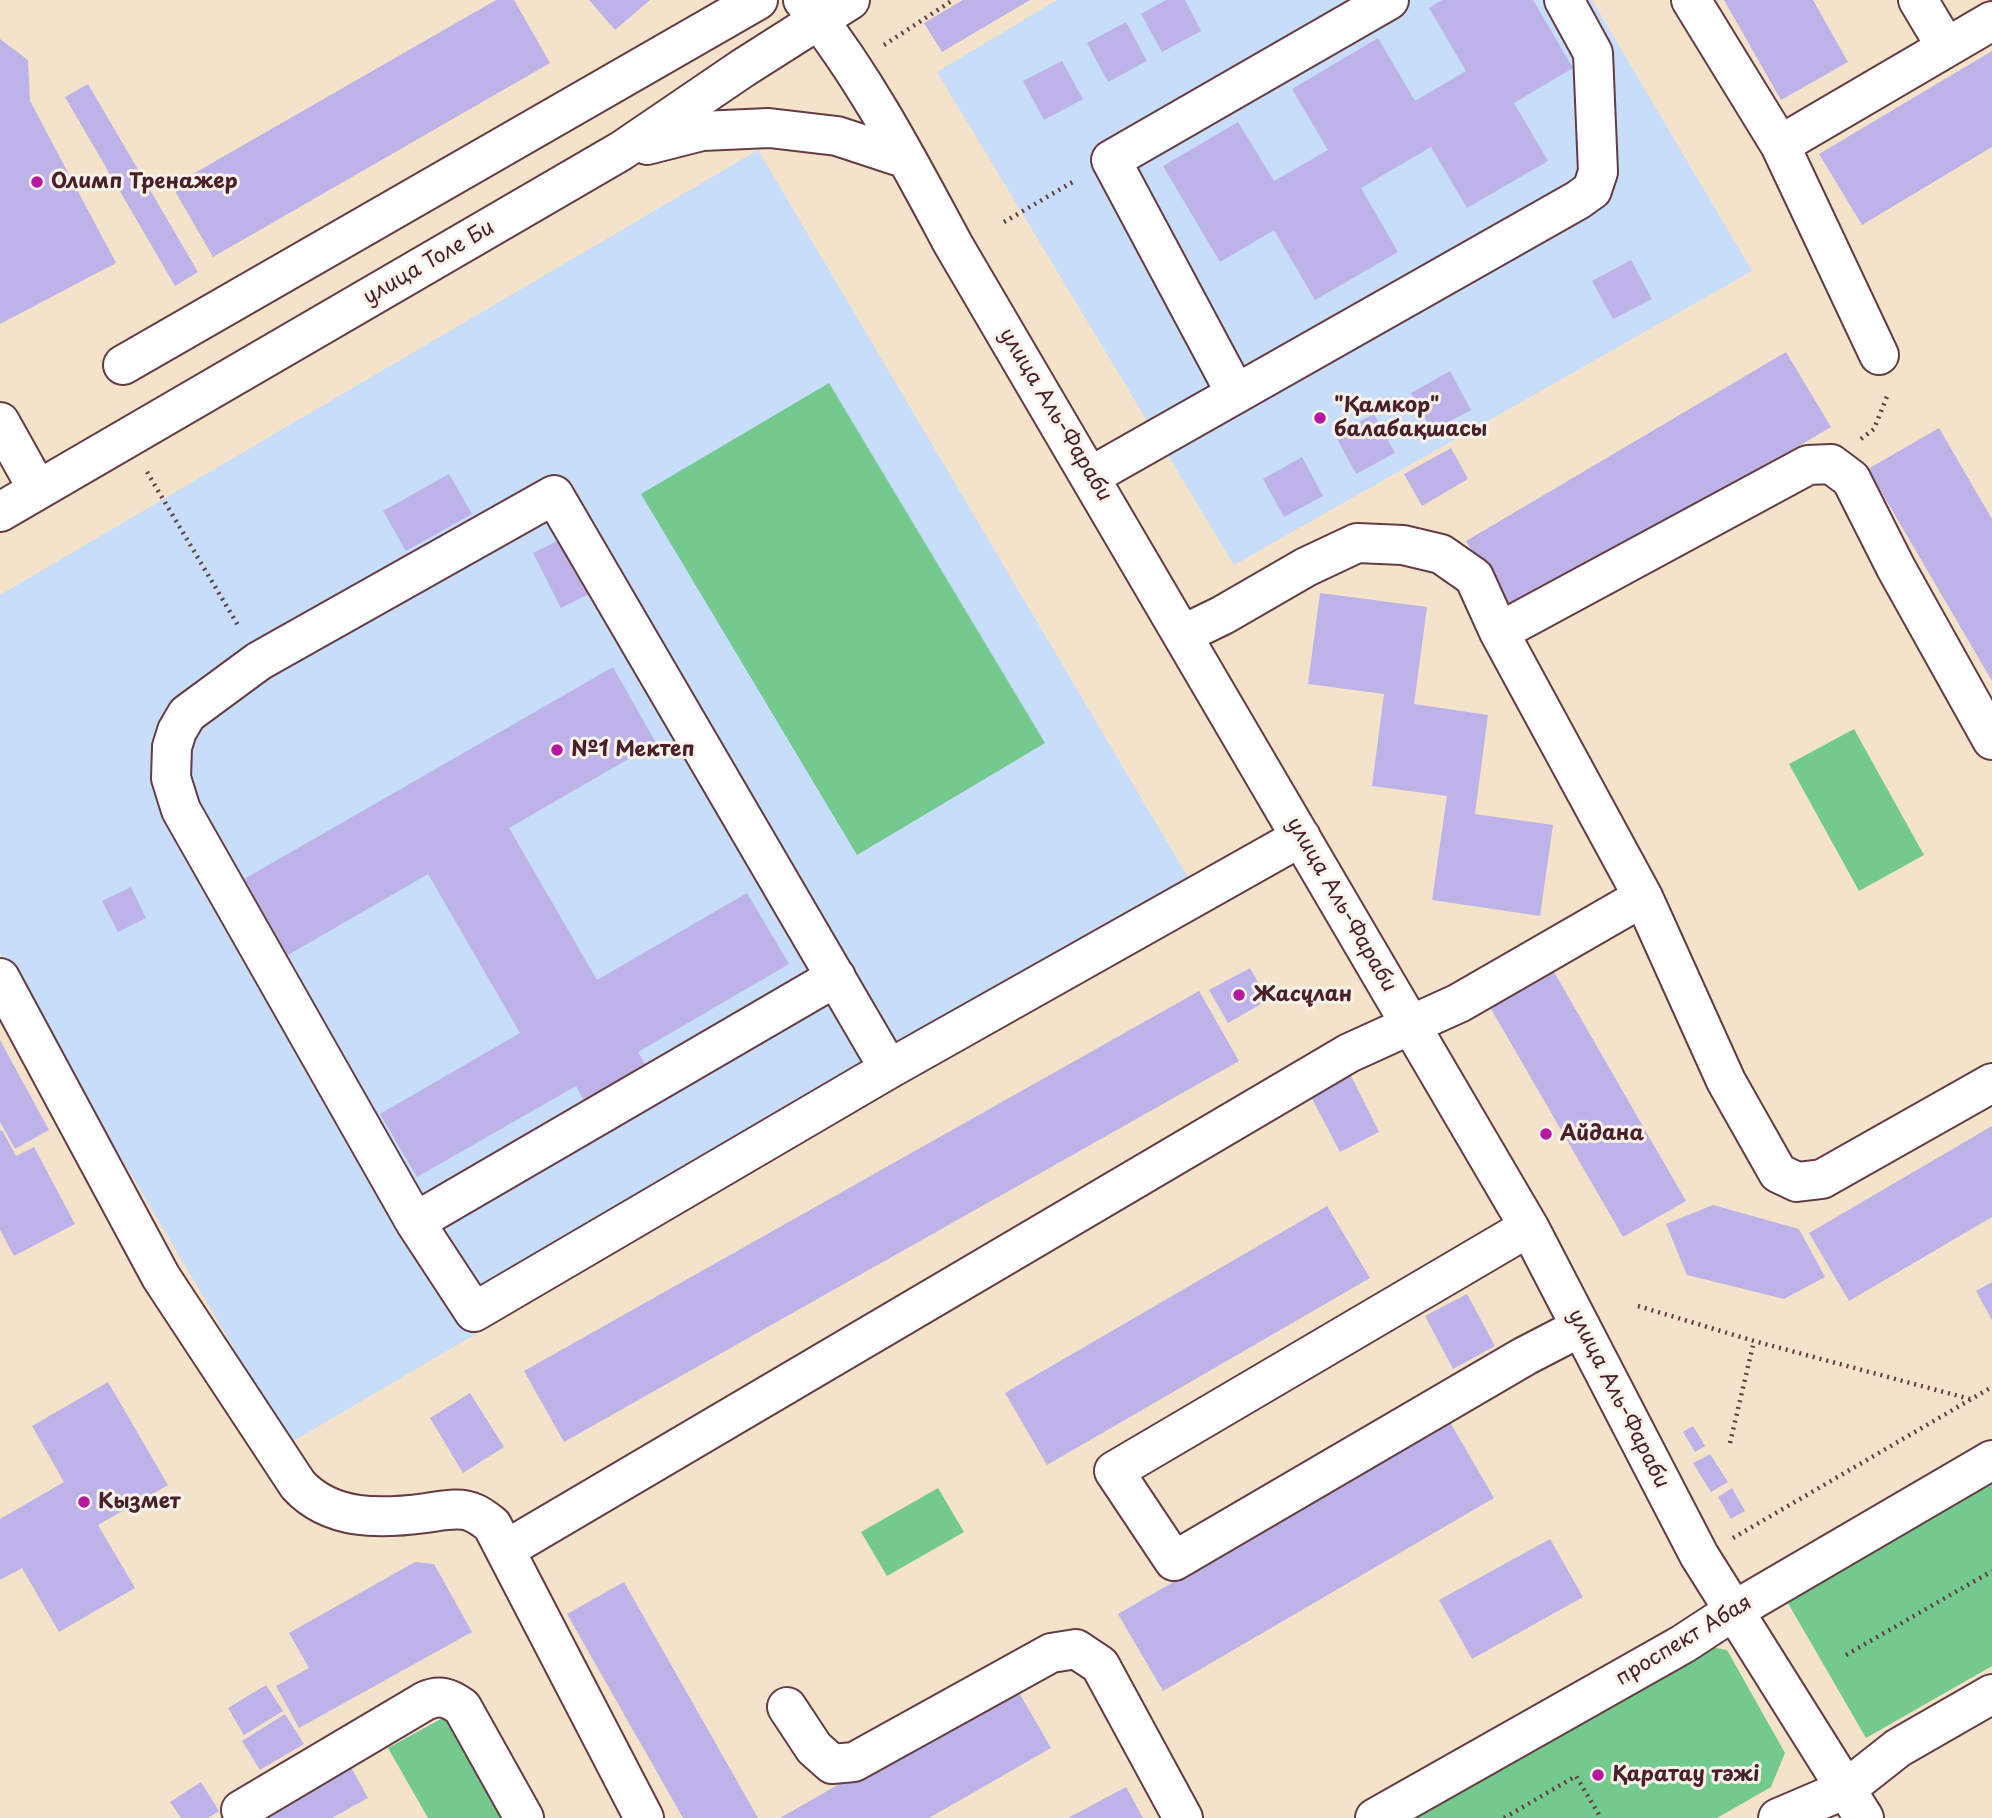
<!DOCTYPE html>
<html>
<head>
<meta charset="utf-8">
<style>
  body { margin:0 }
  canvas { display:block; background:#f4e3ca }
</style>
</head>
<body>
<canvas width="1992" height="1818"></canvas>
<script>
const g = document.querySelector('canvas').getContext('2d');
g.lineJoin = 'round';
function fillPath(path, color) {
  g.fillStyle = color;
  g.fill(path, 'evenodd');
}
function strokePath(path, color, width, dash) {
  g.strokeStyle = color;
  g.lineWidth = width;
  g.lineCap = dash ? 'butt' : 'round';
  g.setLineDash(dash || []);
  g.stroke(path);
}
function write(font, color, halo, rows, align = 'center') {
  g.font = font + ' "Playpen Sans",sans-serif';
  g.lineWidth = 6;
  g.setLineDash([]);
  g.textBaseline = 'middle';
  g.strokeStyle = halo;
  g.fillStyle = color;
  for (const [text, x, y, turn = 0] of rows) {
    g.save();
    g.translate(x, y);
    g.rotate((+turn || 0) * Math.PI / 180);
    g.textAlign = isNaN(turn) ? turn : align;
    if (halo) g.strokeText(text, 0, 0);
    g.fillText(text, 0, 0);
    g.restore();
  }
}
const built = new Path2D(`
  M1057,0H1592L1752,271L1234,565L937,72Z
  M758,150L1205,906L290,1443L0,953V595Z`);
const green = new Path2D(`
  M829,383L1045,743L857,855L641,494Z
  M1854,729L1924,855L1859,891L1789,764Z
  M1992,1476V1666L1866,1738L1785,1598Z
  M938,1488L964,1532L887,1576L861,1532Z
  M1683,1642L1727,1650L1785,1753L1771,1787L1717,1818H1379Z
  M457,1710L517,1818H428L388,1748Z`);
const building = new Path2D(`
  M496,0H514L550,63L213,257L172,186Z
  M589,0H650L615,30Z
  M963,0H1030L942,52L924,23Z
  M1166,0H1185L1201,31L1162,52L1141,14Z
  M1442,0H1533L1573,68L1514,103L1548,161L1467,208L1431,147L1361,188L1398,252L1315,300L1274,230L1220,262L1163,166L1238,122L1274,181L1328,150L1292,89L1378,38L1415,101L1466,71L1429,8Z
  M1724,0H1813L1848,62L1781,100Z
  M1126,22L1147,61L1108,82L1087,43Z
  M0,39L28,60L30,101L116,263L0,324Z
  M1992,51V147L1862,225L1819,154Z
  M1062,61L1083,99L1044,120L1023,81Z
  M88,84L198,272L175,286L65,97Z
  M1631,260L1652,299L1613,319L1592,281Z
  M1786,352L1831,427L1510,616L1466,541Z
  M1450,371L1471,410L1432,431L1411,393Z
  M1374,414L1395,453L1356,474L1335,435Z
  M1939,428L1992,519V681L1868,469Z
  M1451,448L1468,479L1422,506L1404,474Z
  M1302,457L1323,496L1284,517L1263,479Z
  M449,474L472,514L406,551L383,511Z
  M567,536L595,591L561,608L533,553Z
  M1320,593L1427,607L1414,704L1488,715L1475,814L1553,825L1540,916L1432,900L1447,796L1372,786L1384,694L1308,684Z
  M613,667L656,743L509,828L597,980L747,893L789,964L638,1052L652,1076L590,1112L576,1086L417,1177L380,1114L520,1033L428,874L276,962L232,886Z
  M131,887L146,918L118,932L102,901Z
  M1550,965L1686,1201L1623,1237L1487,1002Z
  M1250,968L1268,1000L1228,1023L1209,990Z
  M1199,991L1239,1061L564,1442L524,1371Z
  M0,1040L49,1130L15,1149L0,1122Z
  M1349,1072L1379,1132L1340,1152L1309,1093Z
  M1992,1126V1217L1849,1301L1809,1233Z
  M2,1130L16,1156L34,1147L75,1224L14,1256L0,1230V1131Z
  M1713,1205L1799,1229L1825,1277L1784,1299L1687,1275L1666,1224Z
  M1327,1206L1370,1278L1047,1465L1005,1393Z
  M1992,1282V1320L1976,1291Z
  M1467,1294L1495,1346L1453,1369L1425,1316Z
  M108,1382L168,1485L98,1525L135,1588L59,1632L22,1568L0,1580V1519L64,1482L32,1426Z
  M470,1393L504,1447L463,1473L430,1418Z
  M1450,1422L1494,1498L1163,1691L1118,1614Z
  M1693,1426L1705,1446L1695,1452L1683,1432Z
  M1710,1454L1728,1482L1711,1492L1693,1463Z
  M1732,1488L1745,1511L1731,1519L1718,1497Z
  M1550,1539L1583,1597L1472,1659L1439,1600Z
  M415,1562L434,1564L472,1632L299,1728L276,1686L309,1668L289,1633Z
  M624,1582L758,1818H683L567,1614Z
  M1014,1684L1051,1748L929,1818H780Z
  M266,1685L283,1711L244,1735L228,1708Z
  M285,1714L304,1744L260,1770L242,1741Z
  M351,1767L368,1798L332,1818H260Z
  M201,1782L219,1811L208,1818H181L170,1802Z
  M1126,1787L1143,1818H1068Z`);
const path = new Path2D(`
  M884,45L953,0
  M1004,222L1076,180
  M1861,439L1874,429L1888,394
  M147,472L239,627
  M1638,1306L1754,1341L1970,1399
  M1730,1443L1754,1341
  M1733,1538L1992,1387
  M1846,1655L1992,1571
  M1504,1818L1576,1776L1601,1818`);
const minor = new Path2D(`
  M803,0C863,74 908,160 953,244L1529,1227L1699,1555L1864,1818
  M1691,0L1780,145L1879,355
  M1918,0L1946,47
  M647,145L702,131L769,128L837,136L907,159
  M1780,145L1992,21
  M123,365L758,0
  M1236,394L1111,160L1389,0
  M0,422L38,490
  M1091,476L1578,200L1592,190L1598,172L1593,53L1564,0
  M0,512L621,151L743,68L850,0
  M1499,632L1808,465L1831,464L1851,479L1896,568L1992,740
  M1184,634L1223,615L1306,567L1357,543L1403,545L1441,554L1474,577L1499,632L1643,897L1726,1081L1778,1173L1797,1182L1822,1179L1992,1083
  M0,978L161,1277L298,1485C331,1521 381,1519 426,1513C441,1511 460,1506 474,1513C481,1516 487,1521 492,1525L644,1818
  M889,1069L554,495L259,661L187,714L177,731L172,747L171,778L181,810L415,1222L474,1312L889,1069L1301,837
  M415,1222L836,977
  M1529,1227L1114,1471L1174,1561L1525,1356L1581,1327
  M505,1550L1349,1053L1459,1003L1643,897
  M787,1707L814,1748L832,1764L854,1762L1051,1653L1076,1649L1100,1665L1183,1818
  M241,1810L425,1701C440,1694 449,1698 462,1707L524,1818
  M1375,1818L1683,1644L1735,1610L1992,1460
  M1778,1818L1846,1789L1898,1748L1992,1694`);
const markers = [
  [37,182,7,"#b5179e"],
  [1320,418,7,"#b5179e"],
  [557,750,7,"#b5179e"],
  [1239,995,7,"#b5179e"],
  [1546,1134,7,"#b5179e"],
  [84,1502,7,"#b5179e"],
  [1598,1775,7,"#b5179e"]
];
const poiNames = [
  ["Олимп Тренажер",51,182],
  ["\"Қамкор\"",1334,406],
  ["балабақшасы",1334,430],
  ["№1 Мектеп",571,750],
  ["Жасұлан",1253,995],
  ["Айдана",1560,1134],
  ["Кызмет",98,1502],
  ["Қаратау тәжі",1612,1775]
];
const streetNames = [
  ["улица Толе Би",429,263,-30],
  ["улица Аль-Фараби",1055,415,59],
  ["улица Аль-Фараби",1341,905,60],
  ["улица Аль-Фараби",1618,1399,63],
  ["проспект Абая",1684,1641,-31]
];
fillPath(built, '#c7ddf9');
fillPath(green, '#74ca8e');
fillPath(building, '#bdb3e8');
strokePath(minor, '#643c43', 42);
strokePath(path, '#643c43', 4.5, [2, 5]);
strokePath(minor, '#fff', 38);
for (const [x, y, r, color] of markers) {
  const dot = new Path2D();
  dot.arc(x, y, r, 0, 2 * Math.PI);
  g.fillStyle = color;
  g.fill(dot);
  strokePath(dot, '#f7f3e8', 2.5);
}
write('bold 21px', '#4a1f2b', '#f7f3e8', poiNames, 'left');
write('21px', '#4a1f2b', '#f7f3e8', streetNames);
</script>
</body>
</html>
